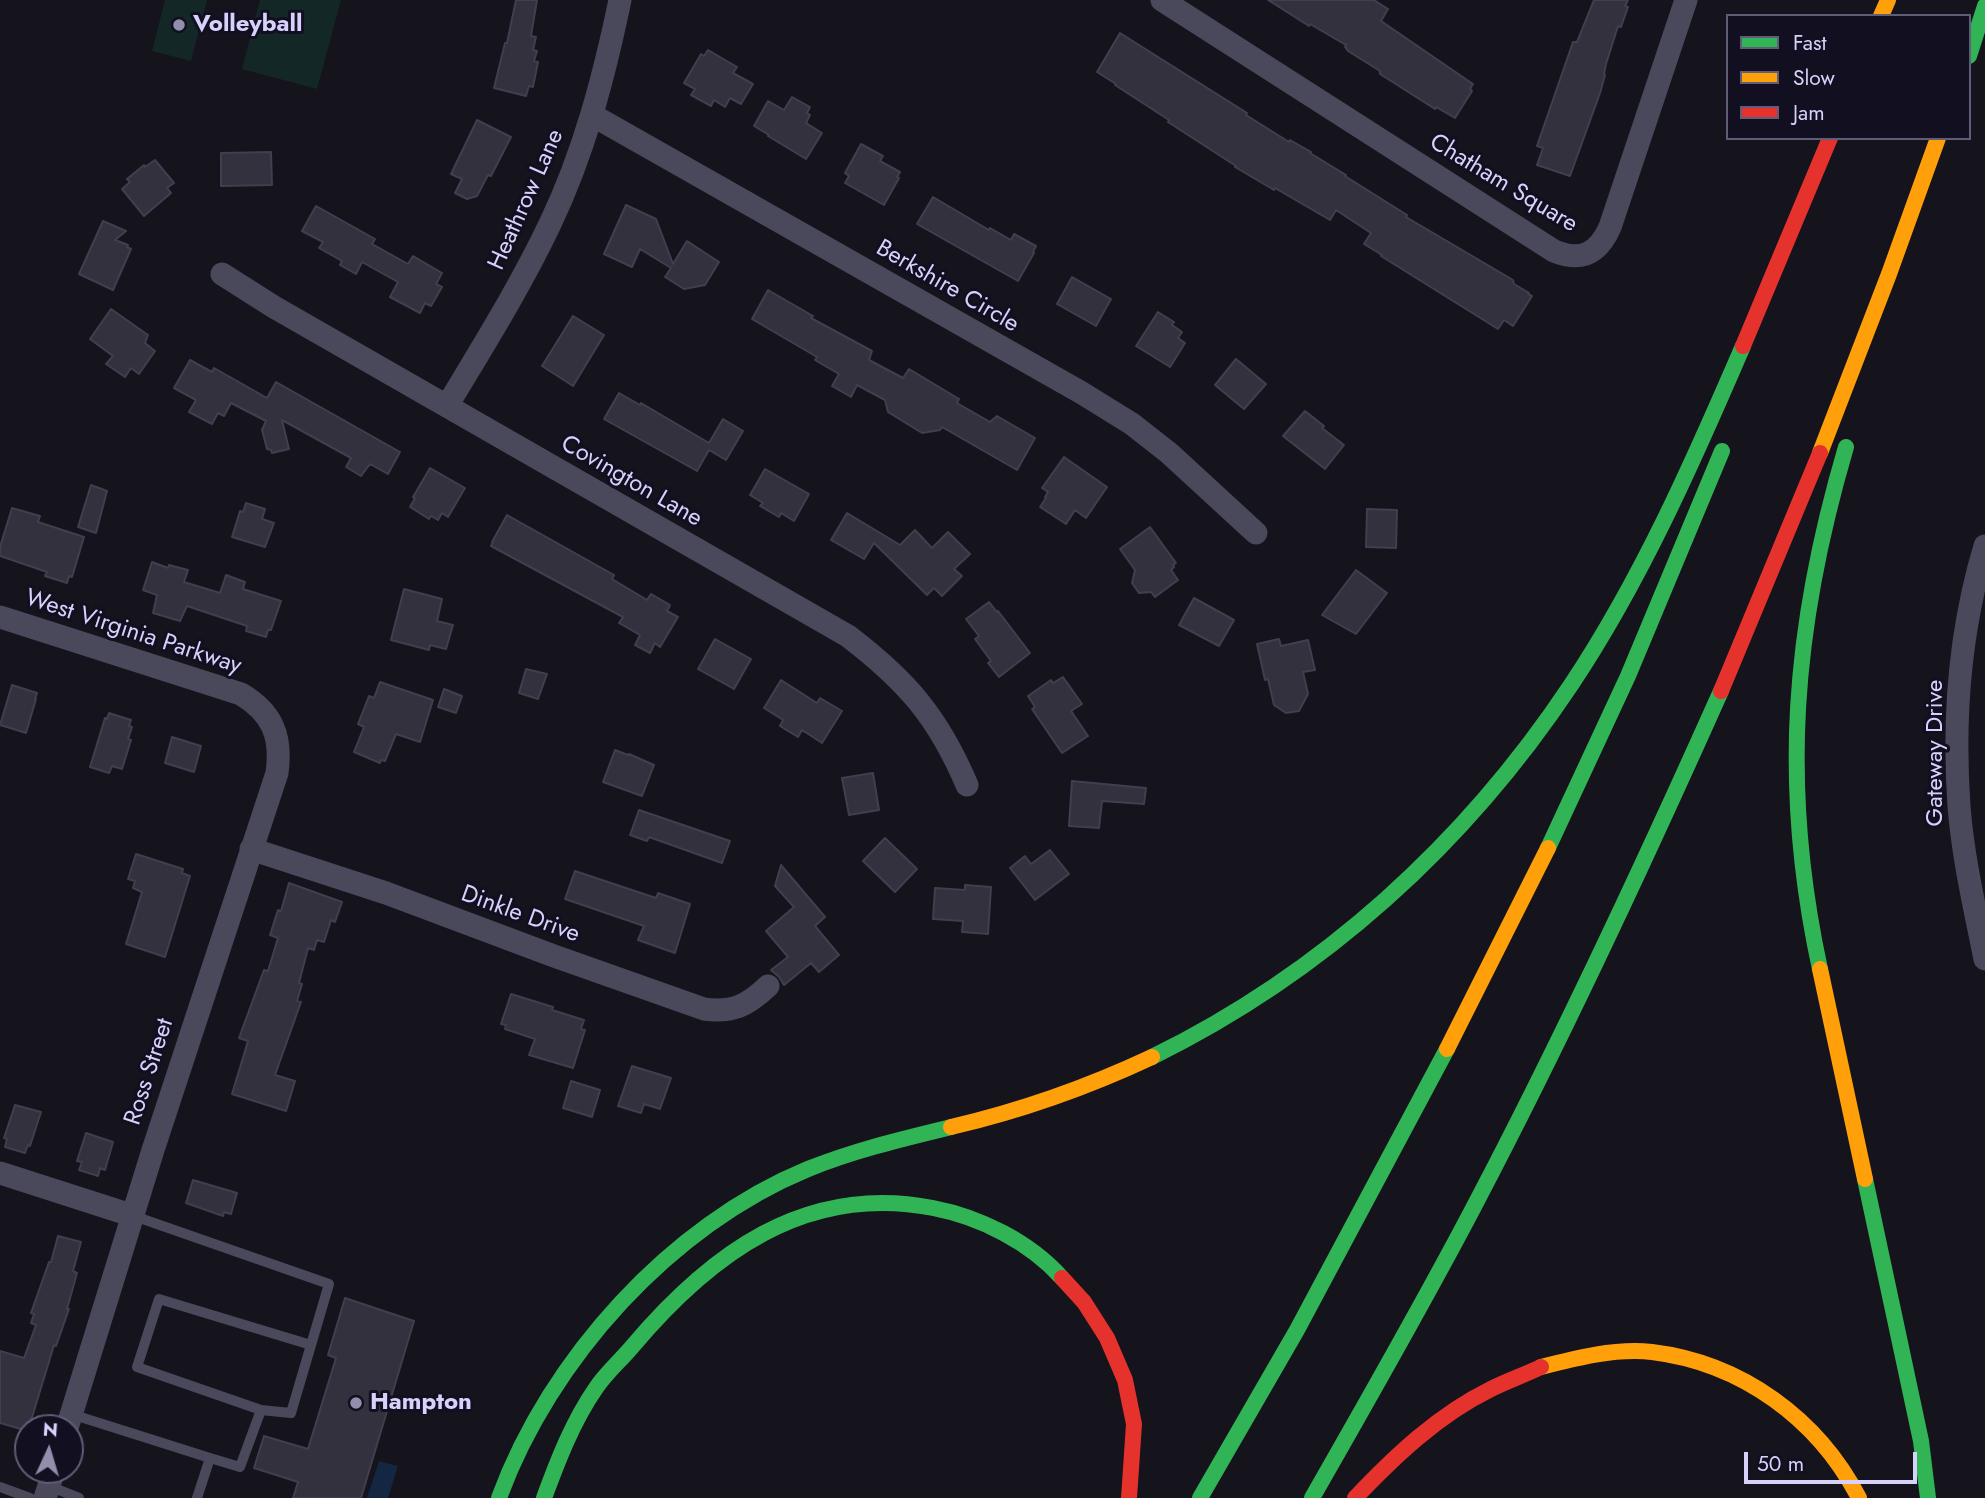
<!DOCTYPE html>
<html>
<head>
<meta charset="utf-8">
<style>
  body { margin:0 }
  #map { position:relative; width:1985px; height:1498px; overflow:hidden; background:#15131c; font-family:Jost,sans-serif }
  canvas { display:block }
  .legend { position:absolute; left:1726px; top:14px; width:245px; height:126px; box-sizing:border-box; background:#120f20; border:2px solid #605d78; margin:0; padding:9px 12px; list-style:none; font-size:21px; color:#d6d2fb }
  .legend li { display:flex; align-items:center; gap:14px; height:35px }
  .legend b { width:35px; border:2px solid #605d78 }
  .north { position:absolute; left:14px; top:1414px; width:70px; height:70px; box-sizing:border-box; background:#120f20; border:2px solid #605d78; border-radius:50%; rotate:4deg; font-size:19px; font-weight:700; line-height:28px; text-align:center; color:#d6d2fb }
  .north::after { content:''; display:block; margin:auto; width:24px; height:32px; background:#928fad; clip-path:polygon(50% 0,100% 100%,50% 72%,0 100%) }
  .scale { position:absolute; left:1744px; top:1452px; width:173px; height:32px; box-sizing:border-box; border:4px solid #d6d2fb; border-top:0; padding-left:9px; font-size:21px; line-height:24px; white-space:nowrap; color:#d6d2fb; -webkit-text-stroke:5px #120f20; paint-order:stroke }
</style>
</head>
<body>
<div id="map">
<canvas width="1985" height="1498"></canvas>
<ul class="legend">
<li><b style="height:9px;background:#30b455"></b>Fast</li>
<li><b style="height:9px;background:#ff9f0a"></b>Slow</li>
<li><b style="height:9px;background:#e5322d"></b>Jam</li>
</ul>
<div class="north">N</div>
<div class="scale">50 m</div>
</div>
<script>
const g = document.querySelector('canvas').getContext('2d');
g.lineJoin = 'round';
function fillPath(path, color) {
  g.fillStyle = color;
  g.fill(path, 'evenodd');
}
function strokePath(path, color, width, dash) {
  g.strokeStyle = color;
  g.lineWidth = width;
  g.lineCap = dash ? 'butt' : 'round';
  g.setLineDash(dash || []);
  g.stroke(path);
}
function write(font, color, halo, rows, align = 'center') {
  g.font = font + ' Jost,sans-serif';
  g.lineWidth = 6;
  g.setLineDash([]);
  g.textBaseline = 'middle';
  g.strokeStyle = halo;
  g.fillStyle = color;
  for (const [text, x, y, turn = 0] of rows) {
    g.save();
    g.translate(x, y);
    g.rotate((+turn || 0) * Math.PI / 180);
    g.textAlign = isNaN(turn) ? turn : align;
    if (halo) g.strokeText(text, 0, 0);
    g.fillText(text, 0, 0);
    g.restore();
  }
}
const green = new Path2D(`
  M165,0H207L191,61L152,51Z
  M260,0H341L317,89L242,69Z`);
const water = new Path2D(`
  M379,1461L398,1466L388,1498H367Z`);
const building = new Path2D(`
  M516,0H537L531,36L536,37L533,50L537,51L534,61L538,62L533,87L529,86L526,96L494,88L505,43H507Z
  M1268,0H1374L1388,9L1381,21L1473,84L1470,89L1472,91L1455,118L1436,107L1435,109L1380,74V71L1348,51L1345,47L1346,45L1310,24L1309,26Z
  M1594,0H1628L1625,6L1628,7L1621,27L1618,26L1606,64L1604,74L1605,75L1600,93L1570,176L1537,165L1543,148L1537,146L1573,42H1577Z
  M1120,33L1247,113L1246,115L1289,142L1290,140L1311,152L1310,153L1346,175L1345,176L1407,215L1406,217L1513,280L1514,284L1529,293L1528,294L1532,296L1513,326L1504,320L1498,329L1381,256L1382,255L1364,244L1371,233L1336,210L1330,220L1275,188L1274,190L1235,167L1236,166L1168,122L1169,120L1115,85L1116,84L1097,72Z
  M708,50L737,67L733,73L753,84L741,104L730,98L725,107L714,100L711,106L691,95L695,89L684,83L701,54L704,56Z
  M792,97L810,107L807,113L810,115L806,123L822,133L806,159L768,136L769,135L754,126L768,101L784,110Z
  M477,120L511,137L491,176L488,175L477,196L467,199L455,193L462,179L451,174Z
  M861,144L883,156L880,161L900,172L897,177L899,178L884,205L845,183L849,176L845,173Z
  M271,152L272,185L221,186V153Z
  M155,160L174,183L167,188L171,193L144,216L122,189L130,182L127,179L144,165L145,167Z
  M933,197L989,230L990,228L1011,240L1014,234L1036,246L1033,252L1034,253L1018,281L917,224Z
  M626,205L656,219L673,264L687,241L719,262L705,285L684,289L665,277L671,268L640,249L632,267L604,254Z
  M316,206L375,239L372,244L408,264L413,256L442,273L436,284L442,287L431,306L425,303L420,313L390,297L398,282L362,262L356,274L340,265L342,261L319,248L323,242L302,231Z
  M103,221L126,231L115,240L128,245L127,247L131,249L113,290L79,274Z
  M1072,277L1111,299L1096,326L1057,304Z
  M768,290L813,316L811,318L872,351L869,360L903,378L909,369L959,399L957,403L990,422L997,416L1035,438L1017,470L942,427L940,430L922,433L888,412L885,400L857,385L851,397L832,386L839,374L815,360L817,357L752,319Z
  M111,309L148,335L145,343L155,351L139,374L131,368L125,377L106,364L113,356L90,339Z
  M1158,312L1174,322L1172,325L1182,332L1178,338L1185,343L1170,367L1136,346Z
  M573,316L604,335L573,386L542,366Z
  M1236,359L1266,384L1244,409L1215,385Z
  M190,360L212,372L214,368L267,398L276,382L400,452L388,474L370,464L361,476L346,467L351,458L282,420L289,449L272,453L271,450L267,449L262,430L266,421L231,403L224,416L218,413L212,424L189,412L196,400L174,388Z
  M619,393L640,405L641,403L709,443L723,419L743,431L726,460L709,450L697,471L604,419Z
  M1305,411L1324,426L1322,428L1344,445L1325,469L1283,436Z
  M1064,457L1107,487L1086,518L1075,510L1066,524L1040,507L1046,498L1045,497L1048,492L1042,488Z
  M430,468L465,488L448,517L442,513L438,520L431,516L429,519L410,507L415,498L413,497Z
  M765,469L809,494L794,521L781,513L779,517L760,506L763,503L750,495Z
  M91,485L107,491L96,533L78,527Z
  M246,503L265,509L262,519L274,523L265,547L232,537L240,511L243,512Z
  M12,508L40,516L38,522L84,537L72,577L69,576L67,583L45,576L47,572L0,556V547Z
  M1367,509L1397,510L1396,548L1366,547Z
  M847,513L900,545L915,530L932,548L948,532L970,554L954,569L962,576L942,596L934,588L927,595L874,543L864,559L831,540Z
  M507,515L614,575L612,579L647,600L651,594L670,605L667,611L678,617L660,647L655,643L650,653L635,645L640,635L619,623L623,617L491,546L493,542H492Z
  M1150,527L1176,563L1173,565L1174,567L1171,570L1178,580L1155,597L1151,592L1139,593L1132,583L1135,570L1120,549Z
  M152,562L168,568L169,565L188,570L184,582L220,593L226,575L245,582L243,589L281,601L271,630H268L266,637L246,631L247,626L187,606L180,621L153,613L157,595L143,590Z
  M1356,570L1387,593L1356,634L1322,615Z
  M404,589L442,599L437,621L453,625L446,649L430,645L429,650L391,640Z
  M1194,598L1234,620L1219,646L1179,625Z
  M989,602L997,612L998,611L1030,653L999,677L988,663L991,661L975,639L979,636L966,619Z
  M715,639L751,659L734,689L698,669Z
  M1279,639L1281,646L1308,640L1315,670L1303,672L1308,694L1299,711L1286,713L1274,705L1268,679L1265,680L1257,644Z
  M526,669L547,674L538,699L519,693Z
  M1063,677L1082,704L1071,711L1088,736L1062,753L1032,709L1035,707L1028,696L1051,680L1053,683Z
  M781,680L817,703L820,698L842,711L822,743L802,730L798,737L780,726L783,720L764,708Z
  M380,682L433,700L420,742L396,734L385,761L381,760L380,763L354,752L364,727L358,724L369,696L374,698Z
  M12,685L37,693L35,699H36L26,733L0,725Z
  M444,689L462,696L456,713L438,707Z
  M109,713L131,720L129,726L132,727L128,739L131,740L122,769L112,766L109,773L90,767L105,718L107,719Z
  M172,737L201,746L194,772L165,763Z
  M615,750L628,755L629,754L654,765L642,796L603,782Z
  M873,773L879,810L849,815L842,778Z
  M1072,781L1146,788L1144,804L1102,801L1099,828L1069,826Z
  M639,810L730,841L722,863L649,837L647,841L630,835Z
  M885,838L917,869L895,892L863,861Z
  M1050,850L1069,874L1035,900L1010,868L1025,856L1031,864Z
  M136,854L183,869L182,873L190,876L165,957L126,944L142,892L133,888L135,881L128,879Z
  M781,865L825,917L815,926L839,955L819,972L811,963L784,985L779,977L771,970L788,957L766,931L794,907L775,886Z
  M575,871L656,898L658,893L690,904L675,953L638,940L644,926L565,899Z
  M289,883L342,902L335,922L331,920L324,942L317,940L314,950L308,948L299,983L302,984L297,1001L301,1002L275,1075L295,1081L286,1111L232,1094L248,1041L239,1038L264,970L268,971L278,938L270,935L278,910L281,911Z
  M965,885L991,887L988,934L962,932L963,921L933,919L935,888L965,890Z
  M511,994L553,1007L552,1010L584,1020L581,1029L585,1030L573,1068L529,1055L535,1039L505,1029L506,1025L501,1024Z
  M632,1066L671,1078L660,1109L644,1104L641,1113L618,1106Z
  M571,1081L600,1090L592,1117L563,1108Z
  M15,1105L41,1112L30,1146L28,1145L25,1153L5,1147L7,1139L4,1138Z
  M86,1133L113,1142L105,1170L100,1168L98,1176L79,1170L82,1162L77,1161Z
  M193,1180L237,1193L231,1214L224,1212L223,1216L186,1203Z
  M58,1236L81,1242L73,1271L77,1273L67,1309H69L56,1346L54,1345L30,1424L27,1422L24,1430L0,1423V1351L24,1358L36,1325L31,1323L34,1314L31,1313L49,1262H51Z
  M345,1298L414,1321L361,1498H293L298,1482L254,1468L264,1436L308,1449L336,1358L328,1355Z`);
const lane = new Path2D(`
  M134,1216L329,1284L291,1413L261,1410L240,1467L210,1458
  M261,1410L137,1367L159,1299L311,1345
  M71,1414L210,1458L197,1498
  M49,1486L79,1498
  M0,1487L30,1498`);
const street = new Path2D(`
  M1162,0L1554,251C1581,262 1598,254 1610,227L1686,0
  M592,115L1082,393L1132,424L1169,453L1256,533
  M222,274L274,307L848,636C907,681 938,717 967,785
  M447,406C483,346 520,287 550,224C584,153 604,77 620,0
  M1985,546C1960,629 1953,720 1959,806C1963,858 1975,909 1985,959
  M0,617L241,694C273,713 282,737 277,773L153,1150L67,1428
  M251,849L386,893L554,956L704,1009C732,1013 747,1006 768,986
  M0,1173L134,1216
  M45,1498L54,1470`);
const fast = new Path2D(`
  M1969,56L1985,6
  M1548,848L1628,676L1722,451
  M1820,969C1780,785 1793,627 1846,447
  M1152,1057C1323,973 1465,844 1571,685C1641,580 1693,462 1743,346
  M1865,1179L1921,1441L1928,1498
  M499,1498C550,1359 671,1225 808,1169C855,1150 902,1139 951,1127
  M544,1498C558,1460 573,1421 596,1388C606,1373 620,1361 631,1348C710,1254 805,1183 933,1208C980,1217 1030,1242 1062,1278
  M1200,1498L1297,1330L1447,1049
  M1312,1498C1369,1398 1426,1299 1479,1197C1566,1031 1645,861 1721,691`);
const slow = new Path2D(`
  M1881,16L1888,0
  M1820,453L1889,274L1938,138
  M1820,969L1865,1179
  M1447,1049L1548,848
  M951,1127C1020,1111 1088,1087 1152,1057
  M1541,1367C1576,1358 1615,1348 1652,1352C1742,1363 1818,1419 1859,1498`);
const jam = new Path2D(`
  M1743,346L1830,138
  M1721,691L1820,453
  M1062,1278L1084,1302L1107,1338L1125,1380L1134,1424L1129,1498
  M1355,1498C1395,1456 1438,1415 1491,1389C1507,1381 1524,1375 1541,1367`);
const markers = [
  [179,25,7,"#928fad"],
  [356,1403,7,"#928fad"]
];
const poiNames = [
  ["Volleyball",193,25],
  ["Hampton",370,1403]
];
const streetNames = [
  ["Chatham Square",1503,184,31],
  ["Heathrow Lane",527,200,-66],
  ["Berkshire Circle",947,287,30],
  ["Covington Lane",631,482,30],
  ["West Virginia Parkway",133,633,18],
  ["Gateway Drive",1936,753,-90],
  ["Dinkle Drive",520,915,20],
  ["Ross Street",150,1072,-72]
];
fillPath(green, '#132726');
fillPath(water, '#132642');
fillPath(building, '#33313e');
strokePath(building, '#413e4f', 2);
strokePath(lane, '#4a495c', 10);
strokePath(street, '#4a495c', 23);
strokePath(fast, '#30b455', 16);
strokePath(slow, '#ff9f0a', 16);
strokePath(jam, '#e5322d', 16);
for (const [x, y, r, color] of markers) {
  const dot = new Path2D();
  dot.arc(x, y, r, 0, 2 * Math.PI);
  g.fillStyle = color;
  g.fill(dot);
  strokePath(dot, '#120f20', 2.5);
}
write('bold 24px', '#d6d2fb', '#120f20', poiNames, 'left');
write('24px', '#d6d2fb', '#120f20', streetNames);
</script>
</body>
</html>
